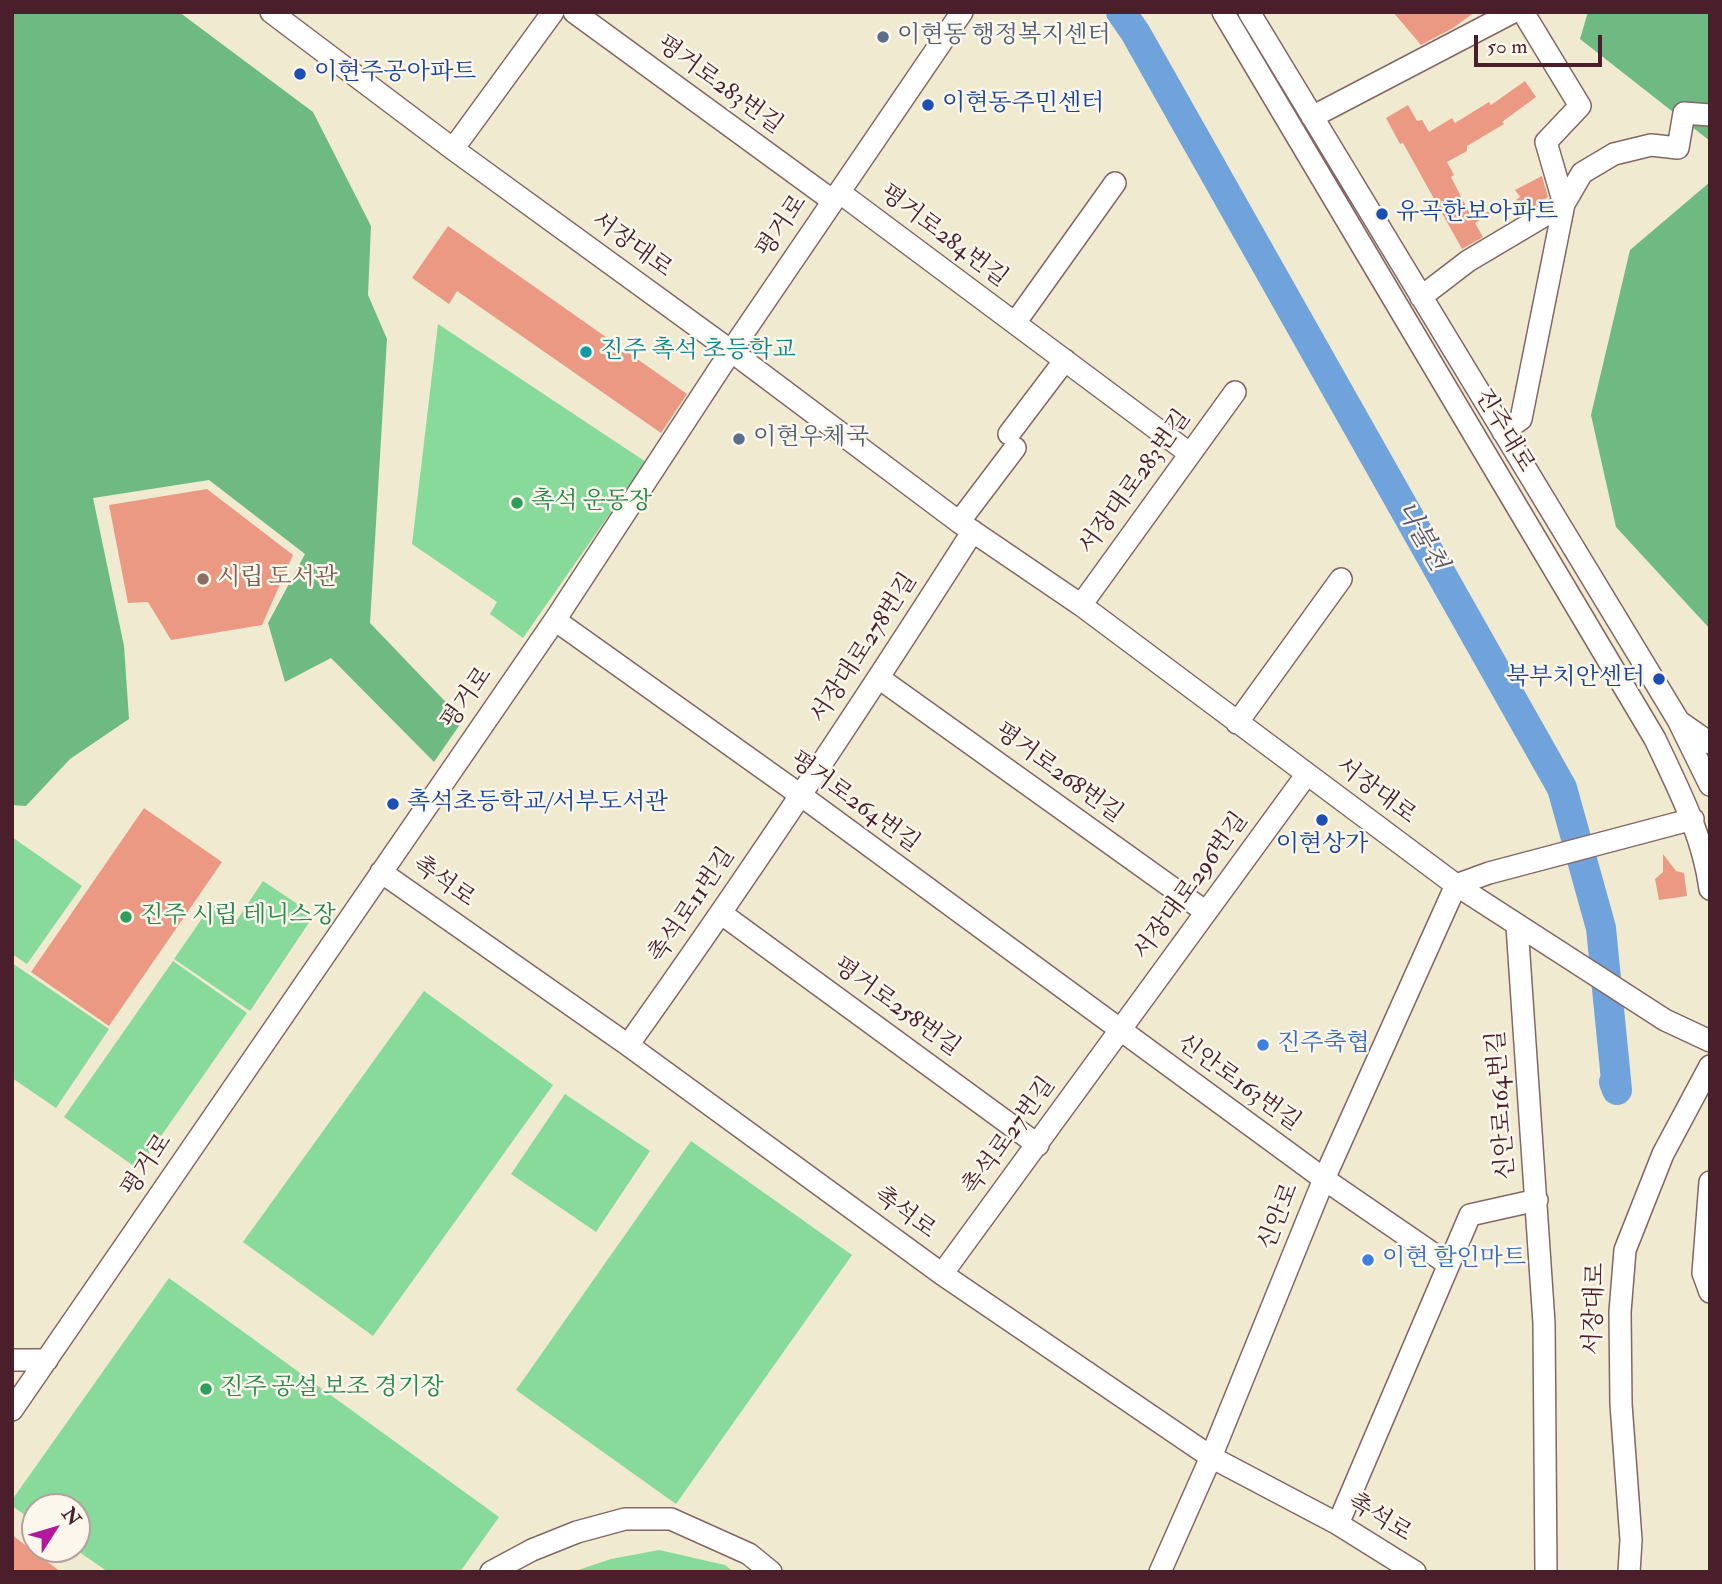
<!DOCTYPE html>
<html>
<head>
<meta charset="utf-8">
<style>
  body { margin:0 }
  #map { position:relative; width:1722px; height:1584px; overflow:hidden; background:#f0ead0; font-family:"IM FELL Double Pica",serif }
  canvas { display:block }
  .frame { position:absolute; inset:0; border:14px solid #4a1f2b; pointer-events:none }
  .north { position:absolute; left:21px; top:1493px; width:70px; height:70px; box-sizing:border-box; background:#fbf7ec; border:2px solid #b4a19f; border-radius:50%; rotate:53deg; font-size:19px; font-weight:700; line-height:28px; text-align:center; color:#4a1f2b }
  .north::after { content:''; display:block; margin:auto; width:24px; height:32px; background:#b5179e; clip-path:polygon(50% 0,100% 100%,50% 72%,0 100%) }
  .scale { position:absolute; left:1474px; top:35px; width:128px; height:32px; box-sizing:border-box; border:4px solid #4a1f2b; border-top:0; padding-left:9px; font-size:21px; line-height:24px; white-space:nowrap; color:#4a1f2b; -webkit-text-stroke:5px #fbf7ec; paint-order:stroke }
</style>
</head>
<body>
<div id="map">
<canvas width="1722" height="1584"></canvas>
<div class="frame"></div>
<div class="north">N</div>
<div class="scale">50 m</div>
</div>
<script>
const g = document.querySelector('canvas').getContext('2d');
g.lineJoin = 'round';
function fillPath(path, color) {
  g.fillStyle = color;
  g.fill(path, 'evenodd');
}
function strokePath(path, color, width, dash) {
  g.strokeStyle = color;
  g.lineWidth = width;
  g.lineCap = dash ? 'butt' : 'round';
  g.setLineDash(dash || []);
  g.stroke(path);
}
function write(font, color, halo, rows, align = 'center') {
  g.font = font + ' "IM FELL Double Pica","Noto Serif KR",serif';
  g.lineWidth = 5;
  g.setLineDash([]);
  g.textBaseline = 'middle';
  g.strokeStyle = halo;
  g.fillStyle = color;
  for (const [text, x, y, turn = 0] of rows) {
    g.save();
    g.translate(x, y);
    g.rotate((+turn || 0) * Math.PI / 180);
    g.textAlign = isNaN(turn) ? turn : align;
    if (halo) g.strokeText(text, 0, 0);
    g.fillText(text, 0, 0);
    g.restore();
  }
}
const green = new Path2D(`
  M438,324L646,462L523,638L490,614L497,602L412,544Z
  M12,837L82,886L27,964L12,954Z
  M263,881L314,915L250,1011L174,959L212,904L237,920Z
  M173,961L247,1013L138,1169L64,1117Z
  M12,963L109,1029L56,1108L12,1078Z
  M424,991L553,1085L373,1336L243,1242Z
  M565,1094L650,1151L596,1232L511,1174Z
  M691,1141L852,1255L676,1504L516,1390Z
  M169,1278L499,1517L460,1572H108L75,1549H77V1507H35V1522L12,1506V1500Z
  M659,1550L725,1565L734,1572H572L611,1559Z`);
const forest = new Path2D(`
  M12,12H179L313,112L371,226L368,295L387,339L370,623L463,720L434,762L331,658L285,682L268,623L305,554L209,480L93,498L124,646L129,719L70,759L26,806L12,805Z
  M1588,12H1710V141L1580,39Z
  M1710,182V629L1616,527L1591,415L1630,250Z`);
const river = new Path2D(`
  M1121,12L1135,32L1562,788L1601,928L1617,1090L1614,1082`);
const building = new Path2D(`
  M1393,12H1475L1453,28L1421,45Z
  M1525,81L1536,97L1502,122L1504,124L1467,146V151L1447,162L1454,175L1451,177L1469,212H1493L1475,223L1483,237L1462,249L1403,143L1400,144L1386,118L1408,105L1417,121L1422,120L1429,132L1452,118L1455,123L1489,102L1491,105Z
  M1542,176L1548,197L1524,213L1516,200L1520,197L1515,190Z
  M448,226L687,394L661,433L457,291L449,304L412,278Z
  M207,489L293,555L262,625L171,640L148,602L128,603L109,505Z
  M144,808L222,862L109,1026L31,972Z
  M1663,854L1676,871L1684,873L1687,896L1659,900L1655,879L1663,872Z
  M12,1535L61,1572H12Z`);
const minor = new Path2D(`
  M271,12L453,149L731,351L959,522L1081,605L1456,885L1665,1020L1710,1041
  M574,12L833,201
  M1223,12L1655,739C1678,788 1703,835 1710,889
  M1249,12L1678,720L1710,785
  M1312,117L1513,12
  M453,149L553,12
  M839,192L1189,453
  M1421,297L1468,261L1564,204L1546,142L1580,106L1523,12
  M1015,323L1115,183
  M1503,432L1521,419L1564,204L1582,173L1614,154L1651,145L1678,148L1684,113L1710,115
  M1009,434L1065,360
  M959,522L1015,448
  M1081,605L1235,392
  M555,620L799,794L1324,1179L1448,1264
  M879,678L1206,912
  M1680,722L1710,743
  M1237,723L1341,579
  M381,872L628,1045L942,1274L1211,1457L1338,1524L1415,1572
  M722,914L1038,1145
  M1517,926L1544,1323L1546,1572
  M628,1045C748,877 862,705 973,531
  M1710,1182L1703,1273L1710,1292
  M942,1274L1307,774
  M12,1360H47
  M12,1410L555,620L731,351L962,12
  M1338,1524L1470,1215L1537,1200
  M491,1572L532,1550L577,1532L625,1519H671L749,1554L771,1572
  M1160,1572L1211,1457L1324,1179L1456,885L1489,873L1693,819
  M1629,1572L1631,1540L1621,1404L1620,1312L1625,1250L1663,1154L1710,1066`);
const markers = [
  [883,37,7,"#5c6f8a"],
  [300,74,7,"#1a4fb4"],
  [928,105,7,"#1a4fb4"],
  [1382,214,7,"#1a4fb4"],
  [586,352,7,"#0f9aa8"],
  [739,439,7,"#5c6f8a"],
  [517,503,7,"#2e9e5b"],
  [203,579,7,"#8d6e63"],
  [1659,679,7,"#1a4fb4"],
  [393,804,7,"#1a4fb4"],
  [1322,820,7,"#1a4fb4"],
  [126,917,7,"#2e9e5b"],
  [1263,1045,7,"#3f7fe0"],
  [1368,1260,7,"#3f7fe0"],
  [206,1389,7,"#2e9e5b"]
];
const serviceNames = [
  ["이현동 행정복지센터",897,37],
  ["이현우체국",753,439]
];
const transitNames = [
  ["이현주공아파트",314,74],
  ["이현동주민센터",942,105],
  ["유곡한보아파트",1396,214],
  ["북부치안센터",1645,679,"right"],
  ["촉석초등학교/서부도서관",407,804],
  ["이현상가",1322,846,"center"]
];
const streetNames = [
  ["평거로283번길",719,86,36],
  ["평거로",783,227,-56],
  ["평거로284번길",943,237,37],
  ["서장대로",631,246,36],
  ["진주대로",1503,431,59],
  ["서장대로283번길",1136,483,-54],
  ["서장대로278번길",865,649,-57],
  ["평거로",468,699,-55],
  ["평거로268번길",1058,774,36],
  ["서장대로",1375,792,37],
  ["평거로264번길",854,803,36],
  ["촉석로",443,883,35],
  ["서장대로296번길",1192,887,-54],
  ["촉석로11번길",693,906,-56],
  ["평거로258번길",896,1008,36],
  ["신안로163번길",1238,1084,36],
  ["신안로164번길",1503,1105,-94],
  ["촉석로27번길",1010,1137,-54],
  ["평거로",148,1166,-56],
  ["촉석로",904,1214,36],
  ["신안로",1280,1217,-68],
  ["서장대로",1596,1309,-88],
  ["촉석로",1379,1519,31]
];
const cultureNames = [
  ["진주 촉석 초등학교",600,352]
];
const leisureNames = [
  ["촉석 운동장",531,503],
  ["진주 시립 테니스장",140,917],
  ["진주 공설 보조 경기장",220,1389]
];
const educationNames = [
  ["시립 도서관",217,579]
];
const shopNames = [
  ["진주축협",1277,1045],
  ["이현 할인마트",1382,1260]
];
const waterNames = [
  ["나불천",1420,537,60]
];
fillPath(green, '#88da9a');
fillPath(forest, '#6eba82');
strokePath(river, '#70a3dc', 30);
fillPath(building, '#ec9984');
strokePath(minor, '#846665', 24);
strokePath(minor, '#fff', 21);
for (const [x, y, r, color] of markers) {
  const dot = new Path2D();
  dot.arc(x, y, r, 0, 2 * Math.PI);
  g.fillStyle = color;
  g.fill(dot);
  strokePath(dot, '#fbf7ec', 2.5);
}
write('24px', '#4e5e75', '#fbf7ec', serviceNames, 'left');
write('24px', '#164399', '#fbf7ec', transitNames, 'left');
write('24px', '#4a1f2b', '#fbf7ec', streetNames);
write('24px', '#0d838f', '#fbf7ec', cultureNames, 'left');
write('24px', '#27864d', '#fbf7ec', leisureNames, 'left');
write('24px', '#785e54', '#fbf7ec', educationNames, 'left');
write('24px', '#366cbe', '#fbf7ec', shopNames, 'left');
write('italic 26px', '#595472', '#fbf7ec', waterNames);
</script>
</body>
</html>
